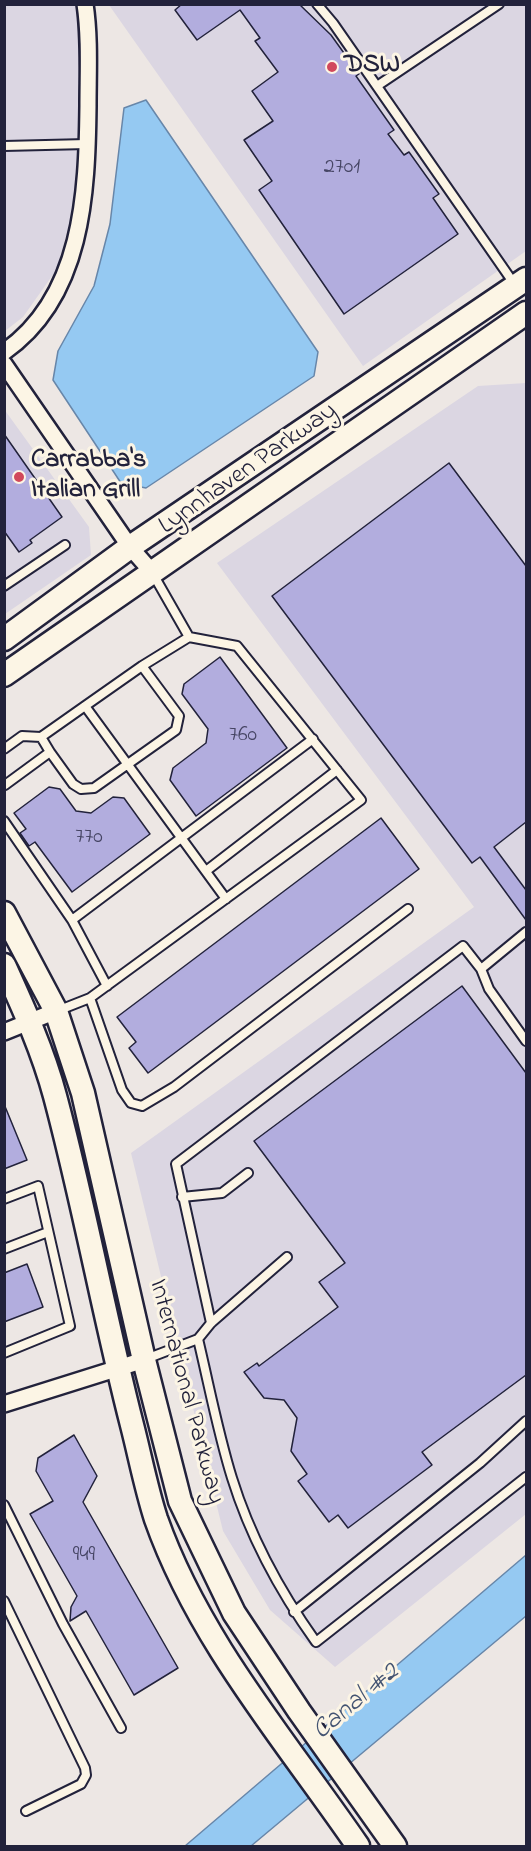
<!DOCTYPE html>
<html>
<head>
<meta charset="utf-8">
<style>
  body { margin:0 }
  #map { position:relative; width:531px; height:1851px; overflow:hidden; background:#ede7e4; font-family:"Indie Flower",sans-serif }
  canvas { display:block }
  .frame { position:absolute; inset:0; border:6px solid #22223b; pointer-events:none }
</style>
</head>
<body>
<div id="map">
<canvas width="531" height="1851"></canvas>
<div class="frame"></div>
</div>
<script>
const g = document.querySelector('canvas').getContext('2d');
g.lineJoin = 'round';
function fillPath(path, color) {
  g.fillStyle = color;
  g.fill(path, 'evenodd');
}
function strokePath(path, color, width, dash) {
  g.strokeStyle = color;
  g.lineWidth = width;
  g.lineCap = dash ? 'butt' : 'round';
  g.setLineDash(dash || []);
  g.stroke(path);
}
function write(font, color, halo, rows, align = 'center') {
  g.font = font + ' "Indie Flower",sans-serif';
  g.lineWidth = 6;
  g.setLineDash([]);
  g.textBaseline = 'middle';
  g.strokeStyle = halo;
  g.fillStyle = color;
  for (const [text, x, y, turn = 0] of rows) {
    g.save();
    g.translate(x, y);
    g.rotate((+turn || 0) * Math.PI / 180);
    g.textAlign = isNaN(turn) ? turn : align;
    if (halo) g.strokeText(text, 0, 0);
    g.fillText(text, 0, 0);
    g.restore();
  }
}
const built = new Path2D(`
  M5,5H76L84,97L76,199L57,269L23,317L5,331Z
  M109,5H526V251L363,366Z
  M526,383V1514L335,1667L270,1610L223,1531L131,1153L474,907L217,563L478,386Z
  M4,409L89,527L91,555L5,614Z`);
const water = new Path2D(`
  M146,100L318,352L314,376L146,488L121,483L53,380L58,351L94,286L110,224L124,108Z
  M526,1555V1616L251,1846H185Z`);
const building = new Path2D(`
  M182,4H299L331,35L359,74L356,76L394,130L388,134L404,155L409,152L439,194L433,198L458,234L344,314L259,190L272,181L244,140L273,121L252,91L278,72L255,41L260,38L240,10L197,40L175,10Z
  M4,434L62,517L30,540L32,543L19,552L4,531Z
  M449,463L526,566V822L494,847L526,890V920L480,857L472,863L272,596Z
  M220,657L287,748L196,816L170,780L173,768L206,743L208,729L182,694L184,684Z
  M49,787L60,789L76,811L91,813L113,797L124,798L150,834L72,892L35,842L29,846L20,833L26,829L14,813Z
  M381,818L419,869L148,1073L129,1048L136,1042L117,1017Z
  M462,986L526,1073V1375L422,1452L432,1465L348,1528L338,1515L329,1522L298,1481L307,1474L291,1451L297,1418L284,1400L264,1398L244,1372L257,1363L259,1366L338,1307L319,1282L345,1263L254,1141Z
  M4,1104L27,1160L4,1169Z
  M27,1264L43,1307L4,1322V1273Z
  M74,1435L97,1476L83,1502L178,1668L134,1695L86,1611L70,1621L71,1607L77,1596L30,1514L53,1501L36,1471L38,1458Z`);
const lane = new Path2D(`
  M317,4L333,23L515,285
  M377,86L499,4
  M4,146L87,144
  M4,586L65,545
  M142,666L189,637
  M41,737L50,752
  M4,749L22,736L41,737L85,706L226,899
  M5,785L50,752L73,784L81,789L94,788L176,730L179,716L142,666L85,706
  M4,821L72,920
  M206,871L337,770
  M481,969L526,932
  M107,986L72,920L313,739
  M90,998L122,1090L131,1103L142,1106L174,1087L408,909
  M57,1011L90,998L361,800L237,646L189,637L153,574
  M182,1197L222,1193L248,1173
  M4,1199L38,1186L70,1326L4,1353
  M4,1249L48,1232
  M287,1257L211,1323L198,1339C209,1385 218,1433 232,1478C250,1536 281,1593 316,1642L526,1477
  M211,1323L176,1164L463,946L481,969L489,989L526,1041
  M146,1359L198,1339
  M4,1505L63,1624L121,1728
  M4,1601L85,1768L86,1775L81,1784L26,1811
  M294,1612L480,1463L526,1421`);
const street = new Path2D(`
  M4,352C83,297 87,193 88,106C88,72 90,38 85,4
  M4,364L130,547L152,572
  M4,1032L56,1011
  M4,1404L144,1360`);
const secondary = new Path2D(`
  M4,639L130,547L526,279
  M4,675L526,313
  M4,913L56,1011L83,1093L144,1360L180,1501L234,1613L299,1711L395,1846
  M4,965C23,1007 43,1051 55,1096C84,1204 104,1316 132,1425C140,1456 146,1488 156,1519C199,1641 286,1741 358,1846`);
const markers = [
  [332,67,6,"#d1495b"],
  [19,477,6,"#d1495b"]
];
const numberNames = [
  ["2701",342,168],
  ["760",243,736],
  ["770",89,838],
  ["949",84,1556]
];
const poiNames = [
  ["DSW",344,67],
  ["Carrabba's",31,462],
  ["Italian Grill",31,492]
];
const streetNames = [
  ["Lynnhaven Parkway",249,470,-35],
  ["International Parkway",185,1392,75]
];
const waterNames = [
  ["Canal #2",357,1703,-40]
];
fillPath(built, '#dbd6e2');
fillPath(water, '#95c9f2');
strokePath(water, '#6786a9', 1.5);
fillPath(building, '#b2adde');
strokePath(building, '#22223b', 1.5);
strokePath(lane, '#22223b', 12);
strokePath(street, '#22223b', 20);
strokePath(secondary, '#22223b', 27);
strokePath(lane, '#fcf5e5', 8);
strokePath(street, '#fcf5e5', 15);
strokePath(secondary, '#fcf5e5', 22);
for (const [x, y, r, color] of markers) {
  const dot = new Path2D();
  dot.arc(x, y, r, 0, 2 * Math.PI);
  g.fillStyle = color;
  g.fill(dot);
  strokePath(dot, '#fcf5e5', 2);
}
write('22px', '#464564', null, numberNames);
write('bold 26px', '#22223b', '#fcf5e5', poiNames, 'left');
write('26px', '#22223b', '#fcf5e5', streetNames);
write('italic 27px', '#445472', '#fcf5e5', waterNames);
</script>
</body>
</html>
